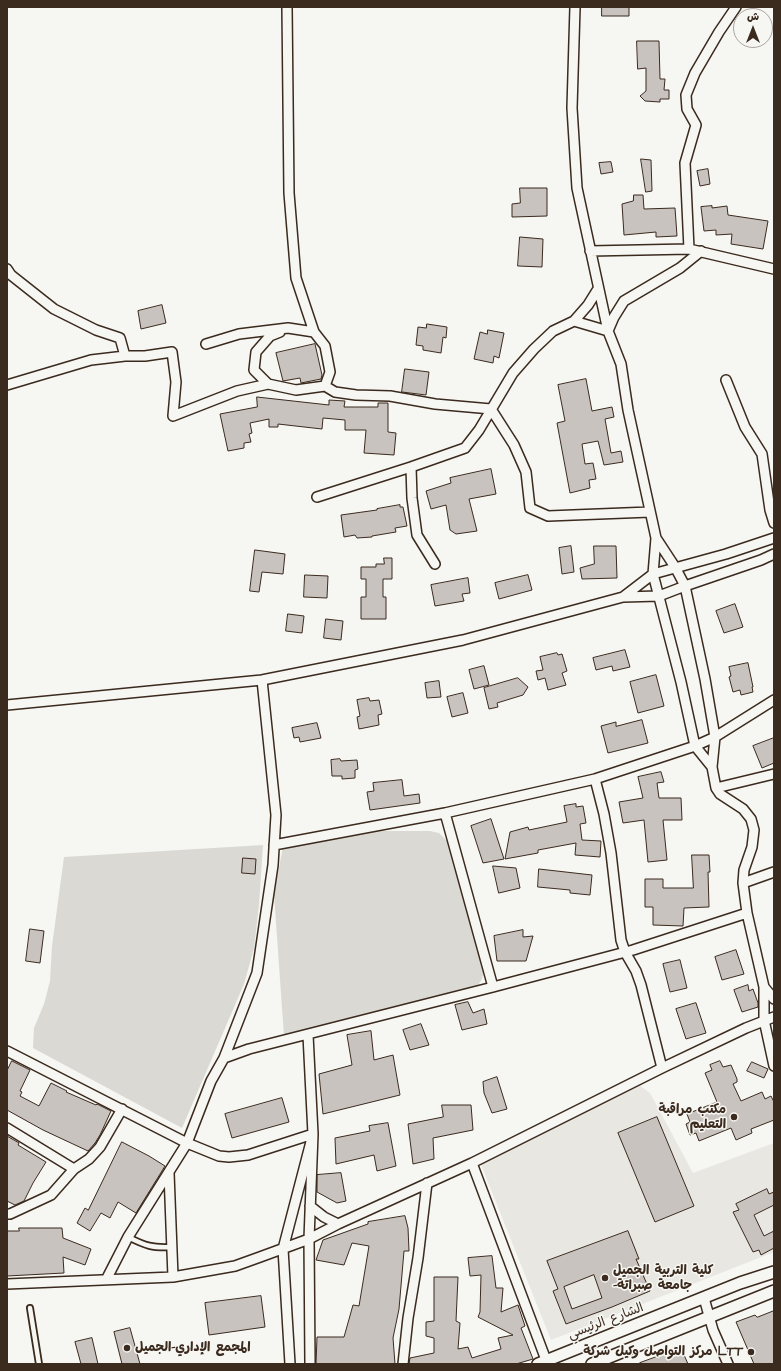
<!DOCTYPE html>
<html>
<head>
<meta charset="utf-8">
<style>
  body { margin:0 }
  #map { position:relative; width:781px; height:1371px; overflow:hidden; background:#f6f6f2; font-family:"Architects Daughter","Playpen Sans Arabic",sans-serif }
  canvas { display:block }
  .frame { position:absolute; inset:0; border:8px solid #3b2a1e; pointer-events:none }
  .north { position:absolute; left:733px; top:8px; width:40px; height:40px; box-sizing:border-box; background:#f6f6f2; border:1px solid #aba49d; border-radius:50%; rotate:0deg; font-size:11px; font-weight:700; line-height:16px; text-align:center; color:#3b2a1e }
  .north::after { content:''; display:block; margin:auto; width:14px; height:18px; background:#3b2a1e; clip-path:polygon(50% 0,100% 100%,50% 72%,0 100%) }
</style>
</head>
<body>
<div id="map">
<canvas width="781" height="1371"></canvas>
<div class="frame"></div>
<div class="north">ش</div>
</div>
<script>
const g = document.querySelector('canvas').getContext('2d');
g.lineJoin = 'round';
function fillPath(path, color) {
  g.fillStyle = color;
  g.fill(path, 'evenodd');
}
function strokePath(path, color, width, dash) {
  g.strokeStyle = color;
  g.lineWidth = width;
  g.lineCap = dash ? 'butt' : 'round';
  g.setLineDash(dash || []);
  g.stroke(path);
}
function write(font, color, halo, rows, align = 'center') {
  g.font = font + ' "Architects Daughter","Playpen Sans Arabic",sans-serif';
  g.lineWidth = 3;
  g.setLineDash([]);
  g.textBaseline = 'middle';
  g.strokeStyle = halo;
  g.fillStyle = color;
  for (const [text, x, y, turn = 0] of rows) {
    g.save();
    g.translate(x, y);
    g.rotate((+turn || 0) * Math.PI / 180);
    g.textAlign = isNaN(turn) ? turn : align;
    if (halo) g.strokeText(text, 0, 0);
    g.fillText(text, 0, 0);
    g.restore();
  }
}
const built = new Path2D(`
  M640,1086L650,1093L693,1173L774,1143V1252L551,1340L480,1162Z`);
const green = new Path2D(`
  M376,831H430L439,833L449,843L484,970L482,979L478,985L284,1036L274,894L283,847Z
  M263,845L259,905L254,948L244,984L182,1128L33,1048L34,1028L44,1004L50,981L52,946L64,857Z`);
const building = new Path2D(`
  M602,7H629V16H602Z
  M637,41H659L660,79H665L664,90H669V99H660V102L645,101L640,96L646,91V68L638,69Z
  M641,159L651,160L652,191L646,192Z
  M611,162L613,172L601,174L599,163Z
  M708,169L710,184L700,186L697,171Z
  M520,188H547V216L512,217V204L520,203Z
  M634,195H643L644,209L675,208L677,236L656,237V232L624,235L622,204L633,201Z
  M712,206V208L727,206L728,215L768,221L763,249L731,244L732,234L716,235V230L704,231L701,207Z
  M520,237L543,239L542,267L518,266Z
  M162,305L166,323L141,329L138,311Z
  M427,324L447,327L446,338L443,337L441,353L423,350V346L416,345L418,327L426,328Z
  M488,330L504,333L499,358L494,356L493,363L474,359L480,332L487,334Z
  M315,344L322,375L321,379L301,383L300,378L283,381L276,353Z
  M405,369L429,372L426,395L402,392Z
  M586,379L592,411L612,407L614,417L605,419L611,453L621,451L623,462L604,465L598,441L582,444L585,464L593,463L596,479L589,480L590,488L570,493L557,423L565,421L558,385Z
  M257,397L329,405V400L345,401L344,407H378V403H388V432L396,433L394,455L364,453L366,430H345V420L323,418L322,429L278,424V427H269V419L250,423L252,433L249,434L251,442L244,443V448L228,451L220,414L257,407Z
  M491,469L496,494L469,499L477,531L456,534L450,530L446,505L431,509L426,491L451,483L450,478Z
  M400,505V507H403L407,526L395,528L396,532L372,536V537L357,538L355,535L344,537L341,515L377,510V509Z
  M571,546L574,572L562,574L559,548Z
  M594,546H616L617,578L582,579L580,568L594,564Z
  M255,550L285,554L283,574L262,572L259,592L250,591Z
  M384,558H392V579H383V597H386V619H361V597H366V579H361V567H376V564H384Z
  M305,575L328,576L327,598L304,597Z
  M528,575L532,590L499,599L495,583Z
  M468,578L470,593L462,594L464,601L435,606L431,585Z
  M735,604L743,627L724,633L716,611Z
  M288,614L304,616L302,633L286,631Z
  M326,619L343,621L341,640L324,638Z
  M625,650L630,667L613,671L612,666L596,670L593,658Z
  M557,653L558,655L562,654L567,671L562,673L566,685L548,690L545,678L538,680L536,671L543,670L540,657Z
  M748,663L753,687H752L753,692L741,695L740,690L733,692L729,677L731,676L729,667Z
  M484,666L489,685L474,689L469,670Z
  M656,675L664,706L638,713L630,682Z
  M518,678L528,687L523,695L497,703L498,707L489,709L484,688Z
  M439,681L441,697L427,698L425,683Z
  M463,693L468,713L452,717L447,697Z
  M369,698L370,701L379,700L382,714L378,715L379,725L359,729L357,717L360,716L357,700Z
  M642,720L648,743L608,753L601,726L616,722V726Z
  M317,723L321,738L300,742L299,737L294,738L292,728Z
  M774,738V763L762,768L753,746Z
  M340,759L341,761L357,760L358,769L355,770V778L342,779V776H332L331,760Z
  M661,772L664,782L657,783L659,798H681L682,820H663L667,860L648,862L644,820L623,823L619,802L643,798L638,777Z
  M402,780L404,796L419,794L420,803L370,810L367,792L374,791L373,783Z
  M576,804V807L583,806L586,823L580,824L582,840L601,841L600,857L575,855L576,843L538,850V853L505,859L510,832L528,827L529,830L567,822L564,806Z
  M491,819L504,859L483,863L471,826Z
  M692,855H709L710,872H708L709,907L684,908L683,926L653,925V907H645V879H663V888H693Z
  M243,858L256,859L255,874L242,873Z
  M493,866L516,868L520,888L499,893Z
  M539,869L592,875L590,895L570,893V890L538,887Z
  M30,929L44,931L40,963L26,961Z
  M523,930V937L533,936L526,961H497L494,936Z
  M736,950L744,974L722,980L715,957Z
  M680,960L687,988L670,992L663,964Z
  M748,985L749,991L753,989L758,1003V1007L742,1012L734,990Z
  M468,1002L473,1013L484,1009L487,1024L462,1030L455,1005Z
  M696,1003L706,1033L686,1039L676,1009Z
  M421,1024L429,1045L410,1050L403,1030Z
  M371,1031L374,1060L393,1055L400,1095L323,1114L319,1074L352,1065L347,1035Z
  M12,1061L30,1070L20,1091L22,1092L20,1096L39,1106L51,1083L67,1091L66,1092L96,1105L97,1104L111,1111L100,1135L95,1143L88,1151L43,1130L7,1110V1071Z
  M720,1061L723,1067L731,1065L737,1079V1082L733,1084L741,1101L762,1092L765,1099L771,1096L774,1102V1120L751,1129L752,1133L736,1140L731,1128L699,1141L696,1133L690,1135L686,1124L690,1122L687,1114L717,1102L705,1073L712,1070L710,1065Z
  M752,1062L768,1069L764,1078L747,1071Z
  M497,1077L507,1109L492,1113L484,1093L483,1082Z
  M282,1098L289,1122L232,1138L225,1114Z
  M442,1105H471L473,1130L433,1138L434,1159L413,1164L408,1124L443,1117Z
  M657,1117L694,1206L655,1222L618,1133Z
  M388,1123L396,1166L377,1171L374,1155L336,1164L335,1138L370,1131L369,1126Z
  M7,1136L19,1143L18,1145L46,1162L33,1183L24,1201L15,1205L7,1201Z
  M122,1142L149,1156L165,1166L136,1213L118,1202L110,1218L101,1213L90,1231L77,1223L85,1208L88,1210Z
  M341,1173L346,1201L337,1203L317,1192V1175Z
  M767,1189L769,1194L774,1192V1205L754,1215L764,1236L774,1231V1248L761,1255L759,1250L753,1252L733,1212L739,1210L736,1204Z
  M405,1216L408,1228L409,1251H404L399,1309L393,1338L395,1364H316L317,1337H344L353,1305L359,1306L369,1246L352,1243L344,1265L316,1260L323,1240L368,1224V1222Z
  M19,1228H62L63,1238L91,1249L85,1265L63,1257L64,1273L7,1276V1231H19Z
  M628,1231L639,1259H636L650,1291L612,1307L566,1324L553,1291L558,1289L547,1261ZM594,1275L602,1298L572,1309L564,1287Z
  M492,1256L496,1288H503L501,1312L518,1305L525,1326L521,1328L533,1359L516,1364H409L410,1358L434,1353V1338L426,1336V1322L434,1321V1277H458L456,1321L460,1323L458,1349L468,1347L472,1358L501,1349L498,1338L513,1335L478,1317L480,1312L481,1275L470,1276L468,1258Z
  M261,1296L265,1327L209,1335L205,1303Z
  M774,1311V1364H754L736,1322L755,1315L757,1317Z
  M130,1328L140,1364H122L114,1332Z
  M92,1338L98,1364H81L75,1342Z
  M681,1348L688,1364H641L640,1363Z`);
const service = new Path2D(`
  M128,1237C146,1246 152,1248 172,1247
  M30,1308L39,1364`);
const minor = new Path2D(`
  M287,7L289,193L296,278L314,332
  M575,7L572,108L577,188L608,331L621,364L628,410L656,538L653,574L681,682L695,746L712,767
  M689,249L685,163L696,125L687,109L686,95L695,73L719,32L736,7
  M590,251L689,249L774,269
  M7,269L11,275L54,309L96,330L120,338L125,356H145L172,352L176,382L173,416L237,391L268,384L296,390L325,386L330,372L325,346L314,332L288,328L239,334L206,344
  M574,321L588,305L598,289
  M726,380L745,427L762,454L770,510L774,523
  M268,384L254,370L256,352L270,336L280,332
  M7,385L91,360L125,356
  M325,386L335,392L356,395L390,396L435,404L491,409L514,445L526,472L530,508L548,516L650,512
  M411,467L412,498L417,535L435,564
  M317,497L411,467L465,448L479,430L513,373L534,349L553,331L574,321L608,331L614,317L624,301L680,268L701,251
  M656,538L675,567L685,586L705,679L715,737L712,767L716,788L720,794L743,809L751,819L754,830L752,847L744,870L743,883L747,913L764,987V1020L774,1066
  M623,597L653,574L726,554L774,538
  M7,705L262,680L463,640L623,597L659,596L685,586L761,560L774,554
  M595,779L604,814L611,853L621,940L625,952L636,971L641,985L662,1068
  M716,788L774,774
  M274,845L445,813
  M743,883L774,872
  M493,987L445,813L595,779L695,746L715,737L774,700
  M764,987L774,999
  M7,1051L187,1143L219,1156L229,1157L248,1155L313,1134L309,1239L310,1364
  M224,1058L257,973L273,865L276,815L262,680
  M7,1128L74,1169
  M472,1163L546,1360
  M169,1173L173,1277
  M310,1206L324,1217L338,1224
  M7,1214H10L51,1195L74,1169L89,1159L100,1147L122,1109
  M106,1280L128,1237L187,1143L211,1081L224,1058L249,1049L493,987L633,950L747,913
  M7,1284L173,1277L235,1266L260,1257L309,1239L338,1224L472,1163L662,1068L746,1028L774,1017
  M704,1298L713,1330L728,1364
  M290,1364L283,1249L313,1134L308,1035
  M403,1364L408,1318L418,1258L427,1183`);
const tertiary = new Path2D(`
  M538,1364L740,1283L774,1272
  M592,1364L774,1291`);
const markers = [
  [734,1117,4,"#3b2a1e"],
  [605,1278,4,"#3b2a1e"],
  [127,1348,4,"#3b2a1e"],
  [751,1352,4,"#3b2a1e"]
];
const poiNames = [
  ["مكتب مراقبة",726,1110],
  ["التعليم",726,1125],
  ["كلية التربية الجميل",613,1271,"left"],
  ["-جامعة صبراتة",613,1286,"left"],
  ["المجمع الإداري-الجميل",135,1348,"left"],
  ["مركز التواصل وكيل شركة LTT",743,1352]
];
const streetNames = [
  ["الشارع الرئيسي",606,1322,-21]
];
fillPath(built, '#e8e7e2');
fillPath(green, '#dad9d3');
fillPath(building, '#c8c3be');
strokePath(building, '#3b2a1e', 1);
strokePath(service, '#3b2a1e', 8);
strokePath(minor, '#3b2a1e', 12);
strokePath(tertiary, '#3b2a1e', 14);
strokePath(service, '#f6f6f2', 4.5);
strokePath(minor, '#f6f6f2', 9);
strokePath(tertiary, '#f6f6f2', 11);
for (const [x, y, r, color] of markers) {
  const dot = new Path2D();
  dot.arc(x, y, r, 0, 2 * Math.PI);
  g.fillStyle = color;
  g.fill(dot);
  strokePath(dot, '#f6f6f2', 1.5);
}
write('bold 13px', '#3b2a1e', '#f6f6f2', poiNames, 'right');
write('13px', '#3b2a1e', '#f6f6f2', streetNames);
</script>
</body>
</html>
